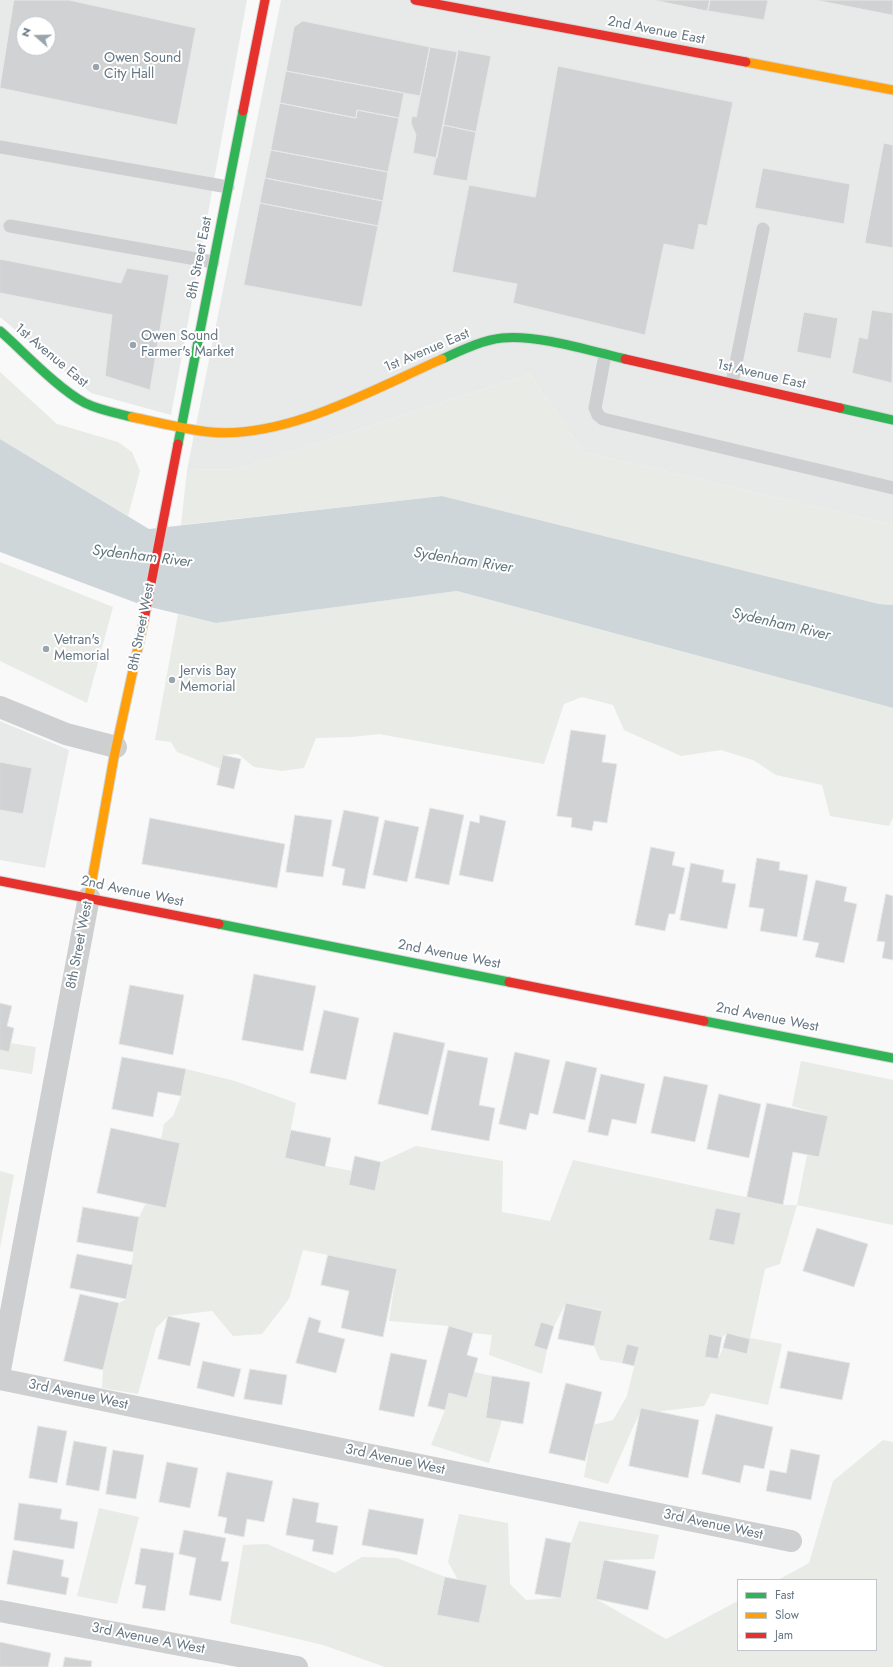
<!DOCTYPE html>
<html>
<head>
<meta charset="utf-8">
<style>
  body { margin:0 }
  #map { position:relative; width:893px; height:1667px; overflow:hidden; background:#f9f9f9; font-family:Jost,sans-serif }
  canvas { display:block }
  .legend { position:absolute; left:737px; top:1579px; width:140px; height:72px; box-sizing:border-box; background:#fff; border:1px solid #c1c8cd; margin:0; padding:5px 7px; list-style:none; font-size:12px; color:#657683 }
  .legend li { display:flex; align-items:center; gap:8px; height:20px }
  .legend b { width:20px; border:1px solid #c1c8cd }
  .north { position:absolute; left:16px; top:16px; width:40px; height:40px; box-sizing:border-box; background:#fff; border:1px solid #c1c8cd; border-radius:50%; rotate:290deg; font-size:11px; font-weight:700; line-height:16px; text-align:center; color:#657683 }
  .north::after { content:''; display:block; margin:auto; width:14px; height:18px; background:#99a4ac; clip-path:polygon(50% 0,100% 100%,50% 72%,0 100%) }
</style>
</head>
<body>
<div id="map">
<canvas width="893" height="1667"></canvas>
<ul class="legend">
<li><b style="height:5px;background:#30b455"></b>Fast</li>
<li><b style="height:5px;background:#ff9f0a"></b>Slow</li>
<li><b style="height:5px;background:#e5322d"></b>Jam</li>
</ul>
<div class="north">N</div>
</div>
<script>
const g = document.querySelector('canvas').getContext('2d');
g.lineJoin = 'round';
function fillPath(path, color) {
  g.fillStyle = color;
  g.fill(path, 'evenodd');
}
function strokePath(path, color, width, dash) {
  g.strokeStyle = color;
  g.lineWidth = width;
  g.lineCap = dash ? 'butt' : 'round';
  g.setLineDash(dash || []);
  g.stroke(path);
}
function write(font, color, halo, rows, align = 'center') {
  g.font = font + ' Jost,sans-serif';
  g.lineWidth = 4;
  g.setLineDash([]);
  g.textBaseline = 'middle';
  g.strokeStyle = halo;
  g.fillStyle = color;
  for (const [text, x, y, turn = 0] of rows) {
    g.save();
    g.translate(x, y);
    g.rotate((+turn || 0) * Math.PI / 180);
    g.textAlign = isNaN(turn) ? turn : align;
    if (halo) g.strokeText(text, 0, 0);
    g.fillText(text, 0, 0);
    g.restore();
  }
}
const built = new Path2D(`
  M0,0H247L171,415L91,393L0,317ZM24,24H48V48H24Z
  M281,0H893V525L583,452L530,374L238,469L187,470Z
  M0,721L69,750L45,868L0,860Z`);
const green = new Path2D(`
  M0,372L57,424L118,442L132,452L140,471L128,516L0,439Z
  M530,374L583,452L893,525V605L879,604L442,496L181,525L187,470L238,469Z
  M0,562L113,607L87,703L0,661Z
  M457,591L893,708V818L889,826L830,816L822,785L776,775L753,760L721,750L681,756L624,730L613,705L582,697L564,704L544,764L379,734L352,737L316,738L304,768L282,771L254,767L238,754L223,755L221,769L177,752L171,742L155,740L178,614L216,623Z
  M10,1043L36,1047L32,1074L0,1069V1050Z
  M801,1061L893,1080V1225L797,1205L780,1264L765,1269L750,1338L782,1344L768,1405L711,1393L704,1406L639,1414L608,1484L584,1477L593,1425L613,1420L627,1396L639,1347L627,1344L622,1363L600,1360L594,1346L602,1310L566,1303L554,1326L541,1322L534,1346L547,1350L542,1374L489,1355L492,1335L473,1333L449,1326L389,1321L397,1269L303,1250L289,1299L262,1334L233,1336L212,1311L168,1316L156,1328L138,1394L102,1388L103,1370L119,1303L126,1299L139,1217L146,1203L166,1207L180,1143L161,1139L164,1124L173,1116L181,1096L186,1069L235,1081L296,1103L285,1158L352,1171L349,1185L375,1191L381,1162L416,1146L503,1161L502,1212L550,1221L573,1160L783,1205H797L807,1155L819,1157L827,1116L792,1106ZM727,1333L750,1339L747,1354L723,1348L718,1359L705,1357L709,1334L722,1337Z
  M0,1171L14,1175L0,1248Z
  M474,1372L492,1376L486,1418L502,1420L489,1463L431,1445L445,1410L449,1393L467,1398Z
  M883,1440L893,1442V1667H385L323,1645L230,1623L243,1545L267,1544L335,1573L362,1557L397,1558L445,1577L437,1615L458,1580L448,1562L459,1514L508,1523L510,1584L526,1600L561,1598L571,1543L579,1521L659,1535L654,1559L604,1560L596,1599L666,1639L738,1601V1650H876V1580H778L809,1563L833,1481Z
  M99,1508L139,1517L117,1604L77,1596Z`);
const water = new Path2D(`
  M0,439L149,529L442,496L879,604L893,605V708L457,591L216,623L142,605L0,552Z`);
const building = new Path2D(`
  M14,0H69L196,28L177,125L0,88ZM24,24H48V48H24Z
  M653,0H710L708,11Z
  M710,0H768L764,20L708,11Z
  M815,0H893V15Z
  M303,21L430,47L420,96L286,71L294,27Z
  M430,47L458,52L437,158L413,153L416,135L411,123L412,116L416,117Z
  M458,50L491,56L476,132L443,125Z
  M558,66L733,102L707,226L699,224L694,250L664,244L645,335L513,303L517,284L452,272L469,185L535,197Z
  M286,71L404,93L399,118L357,110L356,118L280,103Z
  M280,103L356,118L357,110L399,118L388,172L271,150Z
  M443,125L476,132L467,181L433,175Z
  M884,143L893,145V248L865,243Z
  M271,150L388,172L383,201L265,178Z
  M763,168L850,184L844,224L755,208Z
  M265,178L383,201L378,226L260,203Z
  M260,203L378,226L362,307L244,285Z
  M0,259L121,283L127,268L169,275L150,390L105,376L112,315L0,293Z
  M872,310L893,313L892,383L852,373L859,337L867,339Z
  M804,312L838,318L831,359L797,352Z
  M571,730L606,735L602,762L617,764L607,823L594,821L592,831L571,827L572,818L557,816Z
  M223,755L241,759L234,789L217,785Z
  M0,762L32,768L23,814L0,810Z
  M430,808L464,815L449,885L415,878Z
  M344,810L379,817L365,889L342,885L345,869L332,866Z
  M295,815L332,820L323,877L286,872Z
  M480,815L506,821L493,882L459,875L470,821L479,823Z
  M150,818L285,844L277,888L142,864Z
  M385,820L419,827L407,882L373,875Z
  M651,847L675,852L672,865L685,868L675,914H669L665,931L635,925Z
  M757,858L780,862L779,870L808,875L797,937L760,931L764,909L749,907Z
  M691,863L724,870L722,882L736,884L727,929L680,920Z
  M816,880L847,887L844,901L857,904L844,963L815,957L819,943L803,940Z
  M886,894L893,896V960L882,958L885,942L877,941Z
  M254,974L316,986L303,1051L242,1040Z
  M130,985L184,995L173,1055L119,1044Z
  M0,1003L12,1006L7,1026L14,1028L9,1052L0,1050Z
  M324,1010L359,1018L346,1080L310,1073Z
  M394,1032L445,1043L428,1115L378,1104Z
  M448,1050L488,1058L479,1105L495,1108L489,1141L431,1130Z
  M515,1052L550,1060L538,1115L530,1113L526,1130L499,1124Z
  M122,1057L186,1069L181,1096L158,1092L153,1117L112,1109Z
  M566,1061L597,1068L585,1120L553,1113Z
  M601,1074L645,1084L636,1124L612,1119L608,1136L588,1132Z
  M664,1076L708,1085L695,1142L651,1133Z
  M719,1094L761,1104L749,1158L707,1149Z
  M767,1103L828,1116L819,1157L793,1152L783,1205L747,1197Z
  M111,1128L180,1143L166,1208L97,1193Z
  M291,1130L331,1138L325,1167L285,1158Z
  M355,1156L381,1162L375,1191L349,1185Z
  M83,1207L139,1217L133,1252L77,1242Z
  M716,1208L741,1213L734,1245L709,1240Z
  M817,1228L868,1244L854,1287L803,1271Z
  M77,1254L133,1265L126,1299L70,1288Z
  M328,1255L397,1269L383,1337L341,1328L349,1291L321,1285Z
  M80,1294L119,1303L103,1370L64,1361Z
  M566,1303L602,1311L594,1346L558,1339Z
  M168,1316L200,1323L190,1366L158,1359Z
  M309,1317L321,1321L318,1332L345,1339L336,1373L296,1363Z
  M541,1322L554,1326L547,1350L534,1346Z
  M449,1326L473,1333L467,1355L478,1358L467,1398L449,1393L445,1410L428,1406Z
  M727,1333L750,1339L747,1354L723,1348Z
  M709,1334L722,1337L718,1359L705,1357Z
  M627,1344L639,1347L634,1366L622,1363Z
  M788,1351L850,1363L842,1400L780,1388Z
  M391,1353L427,1360L414,1417L379,1410Z
  M203,1361L241,1369L234,1397L197,1388Z
  M250,1369L287,1375L282,1405L244,1399Z
  M492,1376L530,1382L523,1424L486,1418Z
  M566,1383L602,1392L585,1461L549,1453Z
  M641,1408L699,1420L688,1478L629,1466Z
  M716,1414L773,1427L764,1469L744,1465L740,1483L702,1474Z
  M38,1426L67,1431L57,1483L29,1478Z
  M74,1441L107,1447L99,1491L66,1485Z
  M791,1449L820,1455L811,1500L766,1491L770,1470L786,1473Z
  M113,1450L144,1455L136,1499L106,1494Z
  M167,1462L198,1468L190,1508L159,1502Z
  M227,1472L273,1481L264,1522L247,1519L244,1537L224,1533L227,1518L218,1516Z
  M293,1498L319,1503L316,1522L338,1526L333,1555L312,1551L314,1540L286,1535Z
  M19,1503L62,1509L60,1519L78,1522L74,1549L14,1540Z
  M369,1509L424,1519L417,1555L362,1545Z
  M184,1530L226,1538L221,1561L229,1562L221,1601L189,1595L196,1558L179,1554Z
  M546,1538L571,1543L561,1598L535,1594Z
  M141,1548L174,1553L165,1611L142,1608L146,1586L135,1584Z
  M13,1550L64,1560L61,1576L69,1578L66,1595L7,1584Z
  M604,1560L656,1571L648,1610L596,1599Z
  M445,1577L487,1585L479,1623L437,1615Z
  M0,1642L51,1653L48,1667H0Z
  M65,1657L92,1661L91,1667H63Z`);
const lane = new Path2D(`
  M0,147L228,187
  M10,226L213,262
  M605,355L595,408L598,415L603,419L893,488
  M732,383L763,229`);
const street = new Path2D(`
  M0,707L66,734L116,747
  M0,1370L89,897
  M0,1379L791,1541
  M0,1611L297,1667`);
const fast = new Path2D(`
  M0,331C24,352 57,388 85,403C99,410 116,413 132,417
  M442,359C460,351 482,340 502,338C536,334 591,351 625,359
  M840,408L893,420
  M178,444L243,111
  M219,924L509,982
  M704,1021L893,1058`);
const slow = new Path2D(`
  M746,62L893,90
  M132,417C157,422 183,429 209,432C285,440 374,389 442,359
  M89,897L114,757L144,620`);
const jam = new Path2D(`
  M415,0L746,62
  M243,111L265,0
  M625,359L840,408
  M144,620L178,444
  M0,881L219,924
  M509,982L704,1021`);
const markers = [
  [96,67,4,"#99a4ac"],
  [133,345,4,"#99a4ac"],
  [46,649,4,"#99a4ac"],
  [172,680,4,"#99a4ac"]
];
const streetNames = [
  ["2nd Avenue East",656,31,11],
  ["8th Street East",200,258,-79],
  ["1st Avenue East",427,351,-23],
  ["1st Avenue East",51,356,40],
  ["1st Avenue East",761,375,13],
  ["8th Street West",142,627,-79],
  ["2nd Avenue West",132,892,12],
  ["8th Street West",80,945,-79],
  ["2nd Avenue West",449,955,11],
  ["2nd Avenue West",767,1018,11],
  ["3rd Avenue West",78,1395,12],
  ["3rd Avenue West",395,1460,12],
  ["3rd Avenue West",713,1525,12],
  ["3rd Avenue A West",148,1639,11]
];
const poiNames = [
  ["Owen Sound",104,59],
  ["City Hall",104,75],
  ["Owen Sound",141,337],
  ["Farmer's Market",141,353],
  ["Vetran's",54,641],
  ["Memorial",54,657],
  ["Jervis Bay",180,672],
  ["Memorial",180,688]
];
const waterNames = [
  ["Sydenham River",142,557,7],
  ["Sydenham River",463,561,9],
  ["Sydenham River",781,625,13]
];
fillPath(built, '#e8e9e9');
fillPath(green, '#e8ebe6');
fillPath(water, '#ced6d9');
fillPath(building, '#d0d2d3');
strokePath(building, '#e8e8e8', 1);
strokePath(fast, '#d5d6d7', 11);
strokePath(slow, '#d5d6d7', 11);
strokePath(jam, '#d5d6d7', 11);
strokePath(lane, '#cecfd0', 13);
strokePath(street, '#cecfd0', 22);
strokePath(fast, '#30b455', 9);
strokePath(slow, '#ff9f0a', 9);
strokePath(jam, '#e5322d', 9);
for (const [x, y, r, color] of markers) {
  const dot = new Path2D();
  dot.arc(x, y, r, 0, 2 * Math.PI);
  g.fillStyle = color;
  g.fill(dot);
  strokePath(dot, '#fff', 1.5);
}
write('14px', '#657683', '#fff', streetNames);
write('14px', '#657683', '#fff', poiNames, 'left');
write('italic 15px', '#60757c', '#fff', waterNames);
</script>
</body>
</html>
